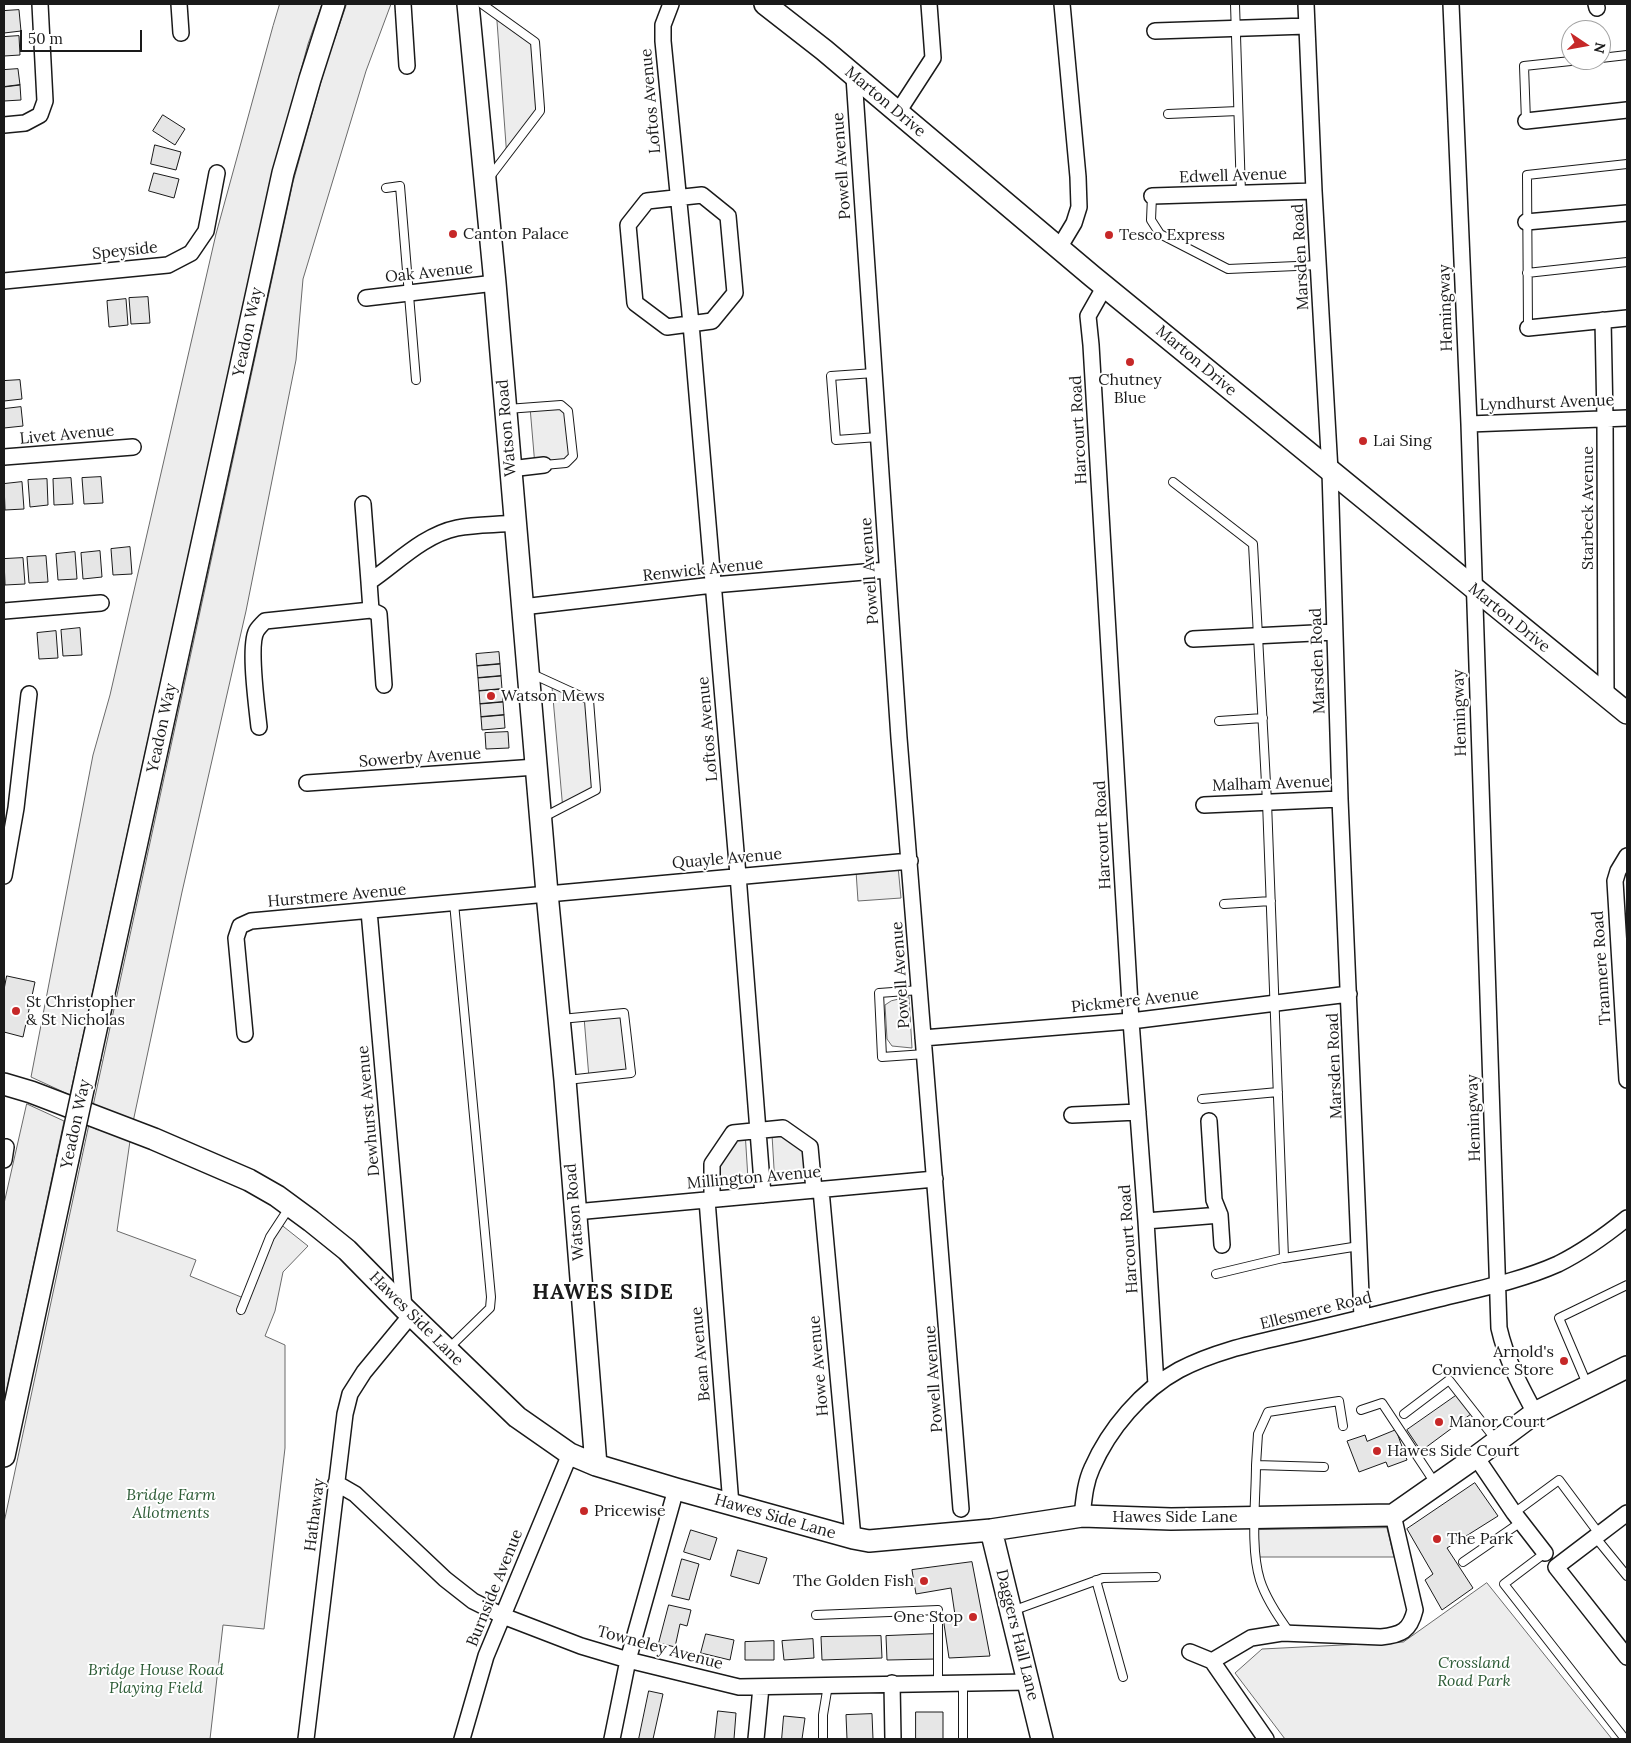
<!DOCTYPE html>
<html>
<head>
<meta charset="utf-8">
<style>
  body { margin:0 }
  #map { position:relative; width:1631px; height:1743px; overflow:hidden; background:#fff; font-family:Lora,serif }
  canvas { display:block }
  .frame { position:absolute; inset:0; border:5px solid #1a1a1a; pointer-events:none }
  .north { position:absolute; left:1561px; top:20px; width:50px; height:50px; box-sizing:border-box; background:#fff; border:1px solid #a3a3a3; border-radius:50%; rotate:102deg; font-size:14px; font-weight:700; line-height:20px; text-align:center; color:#1a1a1a }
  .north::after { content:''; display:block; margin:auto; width:18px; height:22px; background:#c62828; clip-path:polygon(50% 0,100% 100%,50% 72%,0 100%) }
  .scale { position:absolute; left:20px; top:30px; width:122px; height:22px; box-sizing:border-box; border:2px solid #1a1a1a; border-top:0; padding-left:6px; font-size:15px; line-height:18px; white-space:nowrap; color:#1a1a1a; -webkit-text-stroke:4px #fff; paint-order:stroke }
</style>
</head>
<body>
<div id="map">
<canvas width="1631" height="1743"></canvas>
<div class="frame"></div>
<div class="north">N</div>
<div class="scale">50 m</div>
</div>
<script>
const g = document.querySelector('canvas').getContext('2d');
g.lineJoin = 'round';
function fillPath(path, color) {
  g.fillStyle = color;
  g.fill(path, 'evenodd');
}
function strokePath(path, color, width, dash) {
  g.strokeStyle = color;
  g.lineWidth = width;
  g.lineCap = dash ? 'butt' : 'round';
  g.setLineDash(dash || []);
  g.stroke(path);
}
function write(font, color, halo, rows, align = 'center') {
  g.font = font + ' Lora,serif';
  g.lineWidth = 4;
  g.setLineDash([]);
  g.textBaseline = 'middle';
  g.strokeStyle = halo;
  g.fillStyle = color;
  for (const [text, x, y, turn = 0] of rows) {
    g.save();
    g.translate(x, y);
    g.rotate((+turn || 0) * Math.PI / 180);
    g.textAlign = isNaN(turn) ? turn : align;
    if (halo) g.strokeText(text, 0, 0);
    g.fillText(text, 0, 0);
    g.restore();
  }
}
const built = new Path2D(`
  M280,4H322L308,44L269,188L70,1095L31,1077L93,755L110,695L216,234L273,26Z
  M347,4H391L366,71L303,279L296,360L246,611L182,892L133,1122L93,1106L293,182L326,64Z
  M497,17L535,42L540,108L507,155Z
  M561,405L568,411L573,456L566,463L535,466L530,407Z
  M552,683L589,700L596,790L563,806Z
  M898,866L901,898L858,901L856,871Z
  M909,997L912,1048L892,1046L887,1039L885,1005L891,1001Z
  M624,1013L631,1073L589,1078L584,1017Z
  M27,1104L64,1121L4,1403V1204Z
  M89,1126L130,1141L117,1231L196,1260L190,1276L246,1299L279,1223L308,1246L283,1272L275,1311L265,1336L285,1345V1448L264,1629L223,1625L210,1739H4V1523Z
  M772,1129L810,1147L813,1176L775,1178Z
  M745,1131L748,1179L712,1183L733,1133Z
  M1387,1528L1394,1557H1255V1530Z
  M1487,1583L1612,1739H1285L1235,1673L1262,1649L1403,1642Z`);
const building = new Path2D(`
  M19,10L21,31L4,33V11Z
  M19,36L20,55L4,56V37Z
  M18,69L20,85L4,87V70Z
  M20,85L21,100L4,101V87Z
  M163,115L185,129L175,145L153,131Z
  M155,145L181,152L176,170L151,164Z
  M154,173L179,179L174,198L149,191Z
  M148,297L150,323L131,324L129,298Z
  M126,299L128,325L109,327L107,301Z
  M20,380L22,399L4,401V381Z
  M21,407L23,426L4,428V409Z
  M101,477L103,503L84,504L82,478Z
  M71,478L73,504L54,505L53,479Z
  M47,479L48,505L30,507L28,480Z
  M22,482L24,509L5,510L4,484Z
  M130,547L132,574L113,575L111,549Z
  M100,551L102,577L83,579L81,553Z
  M75,552L77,579L58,580L56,554Z
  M46,556L48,582L29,583L27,557Z
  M23,558L25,584L5,585L4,559Z
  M80,628L82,655L63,656L61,630Z
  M56,631L58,658L39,659L37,633Z
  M499,652L500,664L477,666L476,654Z
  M500,664L501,676L478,678L477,666Z
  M501,676L502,689L479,691L478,678Z
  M502,689L503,702L480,704L479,691Z
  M503,702L504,715L481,717L480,704Z
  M504,715L505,728L482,730L481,717Z
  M508,732L509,748L486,749L485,733Z
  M7,976L35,982L23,1037L4,1032V990Z
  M1457,1395L1471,1414L1421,1451L1407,1430Z
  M1396,1430L1407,1460L1388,1467L1386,1462L1359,1472L1347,1441L1365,1435L1367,1441Z
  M1475,1483L1498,1516L1447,1548L1473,1588L1442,1610L1425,1580L1433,1574L1407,1529Z
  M691,1530L717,1538L710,1560L684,1552Z
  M738,1550L767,1558L759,1584L731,1576Z
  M682,1559L699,1564L689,1600L672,1596Z
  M972,1562L990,1656L949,1658L943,1617L955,1615L951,1588L916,1594L912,1570Z
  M669,1605L691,1610L687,1626L680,1624L675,1647L659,1643Z
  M706,1634L734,1640L730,1660L701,1653Z
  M936,1634V1659L887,1660L886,1636Z
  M881,1636L882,1658L822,1660L821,1637Z
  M813,1639L814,1658L784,1660L782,1641Z
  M774,1641V1660H745V1642Z
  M649,1691L663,1694L653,1739H639Z
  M718,1711L736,1713L734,1739H715Z
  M916,1712H943V1739H916Z
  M872,1714L873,1739H847L846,1715Z
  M784,1716L805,1718L802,1739H782Z`);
const lane = new Path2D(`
  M482,4L535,42L540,108V111L489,178
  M1235,4L1241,193
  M1601,58L1627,55
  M1168,114L1238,111
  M1526,121L1524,66L1580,60
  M386,188L400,186L416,380
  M1152,196L1151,220L1160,234L1228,269L1319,265
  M1527,273L1627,262
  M1528,328L1527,175L1627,164
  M874,373L831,376L836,440L878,437
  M507,409L561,405L568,411L573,456L566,463L544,465
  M1173,482L1253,544L1267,802L1284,1258L1359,1246
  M530,673L589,700L596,790L542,818
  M1219,721L1263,718
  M1224,904L1271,901
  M920,990L879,993L882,1057L925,1054
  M561,1019L624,1013L631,1073L567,1080
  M1202,1099L1278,1092
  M1216,1274L1287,1257
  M241,1310L270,1237L289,1208
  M449,1348L490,1308L491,1297L454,903
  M1587,1384L1559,1318L1627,1285
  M1361,1410L1382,1403L1435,1483
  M1404,1414L1449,1380L1496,1440
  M1256,1465L1258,1434L1268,1412L1339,1401L1343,1426
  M1514,1513L1559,1480L1600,1535
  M1596,1538L1627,1576
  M1545,1553L1504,1584L1625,1739
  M1463,1562L1521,1522
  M1096,1580L1123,1677
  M1012,1611L1103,1578L1156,1577
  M816,1615L938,1610V1683
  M1290,1633C1279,1618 1266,1599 1260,1580C1250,1548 1256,1499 1256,1465L1324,1467
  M963,1683V1739
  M823,1739V1715L828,1685`);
const street = new Path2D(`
  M179,4L181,33
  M403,4L407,66
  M671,4L663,25V41L691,324L738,875L763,1195
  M1306,4L1314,191L1330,471L1340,799L1362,1318
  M1451,4L1469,424L1499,1328C1506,1359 1520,1385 1535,1413
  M1596,4L1597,8
  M1155,31L1307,26
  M854,77L899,738L961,1509
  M898,112L933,58L929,4
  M1526,121L1627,110
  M4,125L25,123L40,115L45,101L40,4
  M702,195L728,216L735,293L712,321L667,327L635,303L628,225L647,201Z
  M1152,196L1314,191
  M1526,222L1627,213
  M1059,248L1074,223L1079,207L1078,177L1062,4
  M4,281L168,265L191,253L206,231L217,173
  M1105,286L1088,316L1091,345L1131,1021L1146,1221L1156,1385
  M366,298L495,283
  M1603,320L1605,419L1606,696
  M1528,328L1627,318
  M1469,424L1627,418
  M4,457L133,447
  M510,469L544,465
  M363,504L369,582
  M522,607L713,585L887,570
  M4,611L101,603
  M1193,639L1334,632
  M384,685L379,614L371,610L369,582C396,564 423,535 457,528C476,524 496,525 515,523
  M259,727C257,708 248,643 257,630C259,627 262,624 265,621L371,610
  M307,783L536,767
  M1204,805L1340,799
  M1627,856L1618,871L1615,881L1627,1080
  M4,876L16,808L29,694
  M369,911L404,1308
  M245,1034L236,938L240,926L251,921C471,903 690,879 910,861
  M923,1038L1131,1021L1349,994
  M1072,1115L1138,1112
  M1209,1121L1214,1200L1220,1215L1222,1245
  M4,1160L6,1147
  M821,1190L853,1538
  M712,1199V1164L733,1133L783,1128L810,1147L814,1190
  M707,1200L731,1505
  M575,1212L935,1179
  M1146,1221L1220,1215
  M1476,1457L1514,1513L1545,1553
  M336,1483L355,1494L445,1579L473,1601L503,1616L581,1646L628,1660L739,1687L1029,1682
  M1627,1513L1556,1567L1627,1657
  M1082,1516C1084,1499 1085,1483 1092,1468C1109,1429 1142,1390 1179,1370C1215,1351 1255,1343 1294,1334C1342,1323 1390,1311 1438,1299C1478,1289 1520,1281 1558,1264C1582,1252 1606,1235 1627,1218
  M1190,1652L1212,1661L1251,1638L1282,1633L1381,1637C1401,1635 1410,1631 1415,1610L1393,1515
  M1212,1661L1266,1739
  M892,1683L893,1739
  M306,1739L345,1414L350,1394L364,1372L411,1315
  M462,1739L486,1656L570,1454
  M612,1739L628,1660L676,1489
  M756,1739L761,1687`);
const secondary = new Path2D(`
  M468,4L495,283L547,893L565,1080L596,1465
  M765,4L824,50L1092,276L1627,713
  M90,1057L283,173L310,79L334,4
  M4,1084L31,1092L154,1139L249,1180L277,1196L311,1221L347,1250L404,1308L517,1417L570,1454L596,1465L676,1489L853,1538L869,1541L991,1530L1082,1516L1171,1519L1393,1515L1476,1457L1535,1413L1627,1367
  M4,1456L68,1159
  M991,1530L1042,1739`);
const secondaryBridge = new Path2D(`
  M68,1159L90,1057`);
const markers = [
  [453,234,5,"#c62828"],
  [1109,235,5,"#c62828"],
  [1130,362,5,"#c62828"],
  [1363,441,5,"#c62828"],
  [491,696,5,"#c62828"],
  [16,1011,5,"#c62828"],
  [1564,1361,5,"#c62828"],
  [1439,1422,5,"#c62828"],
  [1377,1451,5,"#c62828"],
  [584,1511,5,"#c62828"],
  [1437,1539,5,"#c62828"],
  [924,1581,5,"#c62828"],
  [973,1617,5,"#c62828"]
];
const streetNames = [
  ["Loftos Avenue",651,101,-95],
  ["Marton Drive",885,102,40],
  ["Powell Avenue",842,166,-94],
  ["Edwell Avenue",1233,176,-2],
  ["Speyside",125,251,-6],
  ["Marsden Road",1301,257,-93],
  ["Oak Avenue",429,273,-6],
  ["Hemingway",1446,308,-92],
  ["Yeadon Way",248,332,-78],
  ["Marton Drive",1196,361,40],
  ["Lyndhurst Avenue",1547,403,-2],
  ["Watson Road",507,428,-95],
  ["Harcourt Road",1079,430,-93],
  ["Livet Avenue",67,435,-5],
  ["Starbeck Avenue",1588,508,-90],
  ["Renwick Avenue",703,570,-6],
  ["Powell Avenue",870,571,-94],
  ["Marton Drive",1509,618,39],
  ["Marsden Road",1318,661,-92],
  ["Hemingway",1460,713,-92],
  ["Yeadon Way",162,728,-78],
  ["Loftos Avenue",708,729,-95],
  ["Sowerby Avenue",420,758,-4],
  ["Malham Avenue",1271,784,-2],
  ["Harcourt Road",1103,835,-93],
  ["Quayle Avenue",727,859,-5],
  ["Hurstmere Avenue",337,896,-5],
  ["Tranmere Road",1602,968,-94],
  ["Powell Avenue",901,975,-94],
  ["Pickmere Avenue",1135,1001,-6],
  ["Marsden Road",1335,1066,-92],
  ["Dewhurst Avenue",369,1111,-95],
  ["Hemingway",1474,1118,-92],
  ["Yeadon Way",76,1124,-78],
  ["Millington Avenue",754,1178,-5],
  ["Watson Road",575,1212,-95],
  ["Harcourt Road",1129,1239,-94],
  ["Ellesmere Road",1316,1311,-14],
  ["Hawes Side Lane",416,1319,45],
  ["Bean Avenue",701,1354,-95],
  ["Howe Avenue",819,1366,-95],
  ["Powell Avenue",934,1379,-94],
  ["Hathaway",315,1515,-83],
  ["Hawes Side Lane",775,1517,16],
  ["Hawes Side Lane",1175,1517],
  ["Burnside Avenue",495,1588,-68],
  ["Daggers Hall Lane",1017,1635,76],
  ["Towneley Avenue",660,1648,15]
];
const poiNames = [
  ["Canton Palace",463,234],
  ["Tesco Express",1119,235],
  ["Chutney",1130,380,"center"],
  ["Blue",1130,398,"center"],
  ["Lai Sing",1373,441],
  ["Watson Mews",501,696],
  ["St Christopher",26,1002],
  ["& St Nicholas",26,1020],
  ["Arnold's",1554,1352,"right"],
  ["Convience Store",1554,1370,"right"],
  ["Manor Court",1449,1422],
  ["Hawes Side Court",1387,1451],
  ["Pricewise",594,1511],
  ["The Park",1447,1539],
  ["The Golden Fish",914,1581,"right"],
  ["One Stop",963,1617,"right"]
];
const parkNames = [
  ["Bridge Farm",171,1495],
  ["Allotments",171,1513],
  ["Crossland",1474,1663],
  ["Road Park",1474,1681],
  ["Bridge House Road",156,1670],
  ["Playing Field",156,1688]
];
const districtNames = [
  ["HAWES SIDE",603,1293]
];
fillPath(built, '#ededed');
strokePath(built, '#6a6a6a', 1);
fillPath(building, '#e6e6e6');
strokePath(building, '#1a1a1a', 1);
strokePath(lane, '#1a1a1a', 10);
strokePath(street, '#1a1a1a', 18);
strokePath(secondary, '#1a1a1a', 24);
strokePath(lane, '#fff', 8);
strokePath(street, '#fff', 15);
strokePath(secondary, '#fff', 21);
strokePath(secondaryBridge, '#1a1a1a', 24, []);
strokePath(secondaryBridge, '#fff', 21);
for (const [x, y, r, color] of markers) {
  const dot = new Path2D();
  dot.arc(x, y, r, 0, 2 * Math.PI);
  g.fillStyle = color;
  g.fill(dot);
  strokePath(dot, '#fff', 2);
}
write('16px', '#1a1a1a', '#fff', streetNames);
write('16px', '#1a1a1a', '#fff', poiNames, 'left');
write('italic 16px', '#2b5a34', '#fff', parkNames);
g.letterSpacing = '1px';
write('bold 21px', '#1a1a1a', '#fff', districtNames);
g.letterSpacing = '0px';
</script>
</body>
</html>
